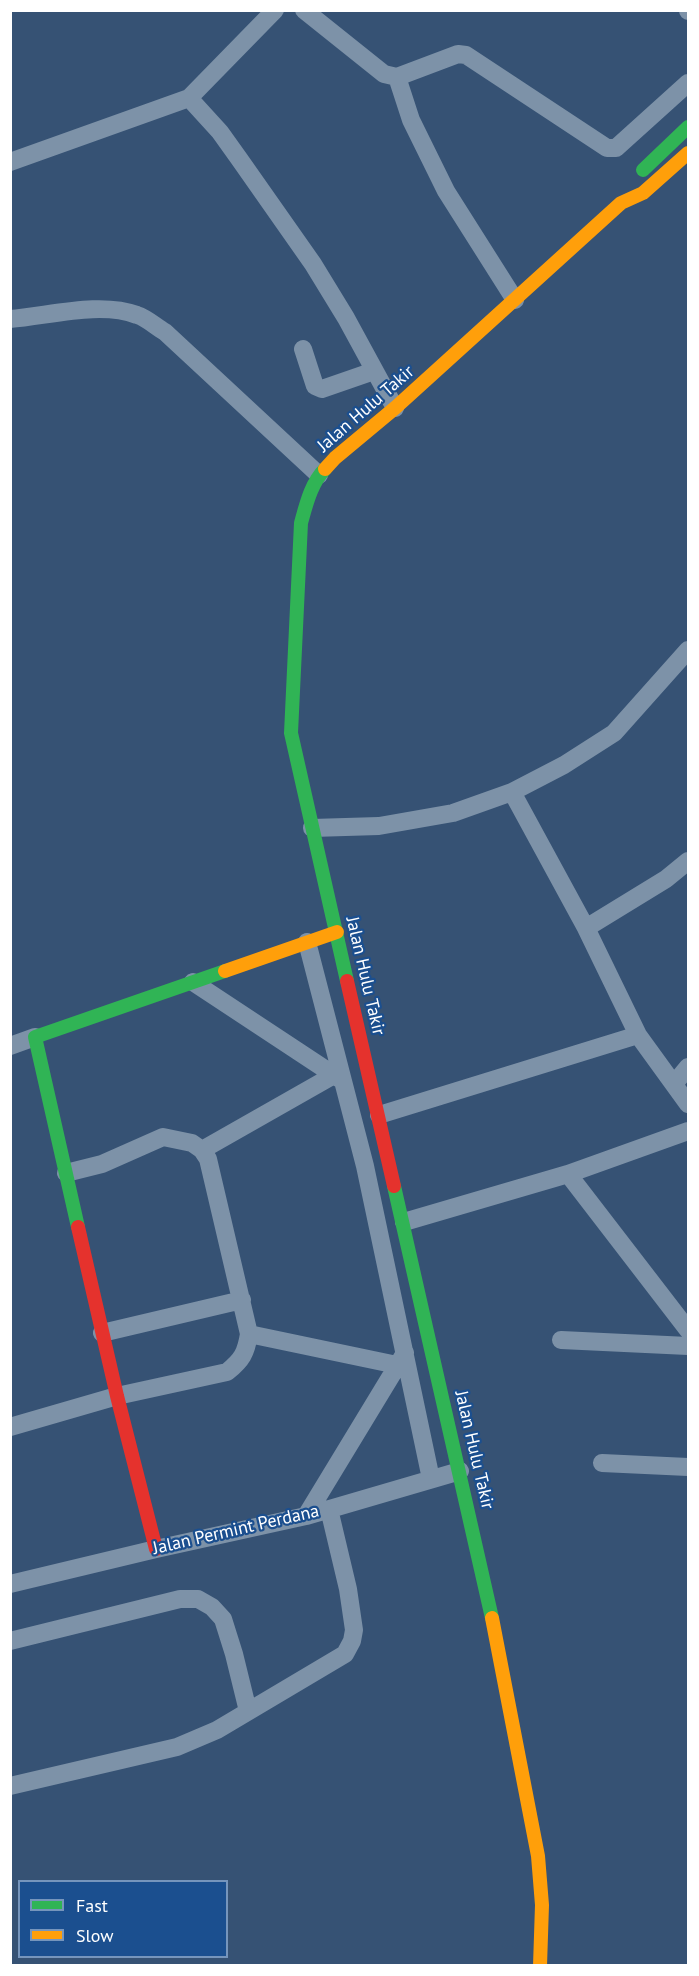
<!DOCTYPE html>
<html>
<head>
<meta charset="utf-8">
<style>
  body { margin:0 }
  #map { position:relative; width:699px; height:1976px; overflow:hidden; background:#365274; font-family:"PT Sans",sans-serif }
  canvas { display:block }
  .frame { position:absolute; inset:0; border:12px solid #fff; pointer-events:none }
  .legend { position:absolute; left:18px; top:1880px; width:210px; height:78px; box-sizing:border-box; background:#1b4f8f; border:2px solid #7695bc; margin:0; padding:8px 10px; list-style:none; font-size:18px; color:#fff }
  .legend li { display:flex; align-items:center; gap:12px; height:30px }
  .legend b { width:30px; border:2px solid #7695bc }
</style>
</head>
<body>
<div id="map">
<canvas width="699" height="1976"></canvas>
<div class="frame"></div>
<ul class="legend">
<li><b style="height:8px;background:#30b455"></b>Fast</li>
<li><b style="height:8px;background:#ff9f0a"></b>Slow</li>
</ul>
</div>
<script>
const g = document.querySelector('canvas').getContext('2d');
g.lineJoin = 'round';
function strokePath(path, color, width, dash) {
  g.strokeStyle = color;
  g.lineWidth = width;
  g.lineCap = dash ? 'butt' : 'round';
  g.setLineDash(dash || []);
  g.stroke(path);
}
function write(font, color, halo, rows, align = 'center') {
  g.font = font + ' "PT Sans",sans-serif';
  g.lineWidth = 4.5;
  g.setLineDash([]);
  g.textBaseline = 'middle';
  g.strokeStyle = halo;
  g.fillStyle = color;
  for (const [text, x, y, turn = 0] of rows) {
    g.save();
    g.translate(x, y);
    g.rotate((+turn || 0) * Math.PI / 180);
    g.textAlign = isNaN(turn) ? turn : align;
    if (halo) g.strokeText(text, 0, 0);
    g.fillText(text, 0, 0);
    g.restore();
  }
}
const street = new Path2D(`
  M304,10L384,74L397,77L458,54L466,55L607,148H616L688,83
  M688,10V11
  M397,77L411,120L446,191L515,300
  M189,98L220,132L240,160L313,264L346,318L395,408
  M10,162L189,98L275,10
  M10,319C49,316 100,301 137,315C147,318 156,327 165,332L319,475
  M303,349L315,386L322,389L374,371
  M512,792L564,765L614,733L688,650
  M312,828L379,826L453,813L512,792L586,928L638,1035L688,1104
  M586,928L666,879L688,861
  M307,942L365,1166L431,1479
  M193,982L343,1081
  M10,1046L35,1037
  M674,1084L688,1067
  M379,1115L638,1035
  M688,1131L568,1174L688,1330
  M202,1150L334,1075
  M404,1222L568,1174
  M102,1333L242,1300
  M249,1334L397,1365
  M561,1340L688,1346
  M10,1427L117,1396L227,1372C242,1360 246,1353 249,1334L208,1159L202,1150L192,1143L163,1137L102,1164L66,1173
  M602,1463L688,1467
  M306,1516L405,1353
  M10,1584L156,1549L306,1516L460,1471
  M10,1641L180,1599H198L212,1607L223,1619L234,1654L248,1711
  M10,1786L177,1747L217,1730L345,1654L352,1641L354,1630L348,1589L329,1509`);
const fast = new Path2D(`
  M643,170L688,127
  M325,469C311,483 306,505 301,523L291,733L347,981
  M394,1186L492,1618
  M78,1227L35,1037L225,971`);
const slow = new Path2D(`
  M325,469L335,458L395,408L621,203L643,193L688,153
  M225,971L337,932
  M492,1618L538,1856L542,1905L540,1966`);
const jam = new Path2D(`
  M347,981L394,1186
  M78,1227L117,1396L156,1549`);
const streetNames = [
  ["Jalan Hulu Takir",366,409,-41],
  ["Jalan Hulu Takir",365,976,77],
  ["Jalan Hulu Takir",474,1450,77],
  ["Jalan Permint Perdana",236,1530,-13]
];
strokePath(street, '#7d92a8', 18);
strokePath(fast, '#30b455', 14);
strokePath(slow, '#ff9f0a', 14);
strokePath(jam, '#e5322d', 14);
write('18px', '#fff', '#1b4f8f', streetNames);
</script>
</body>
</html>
